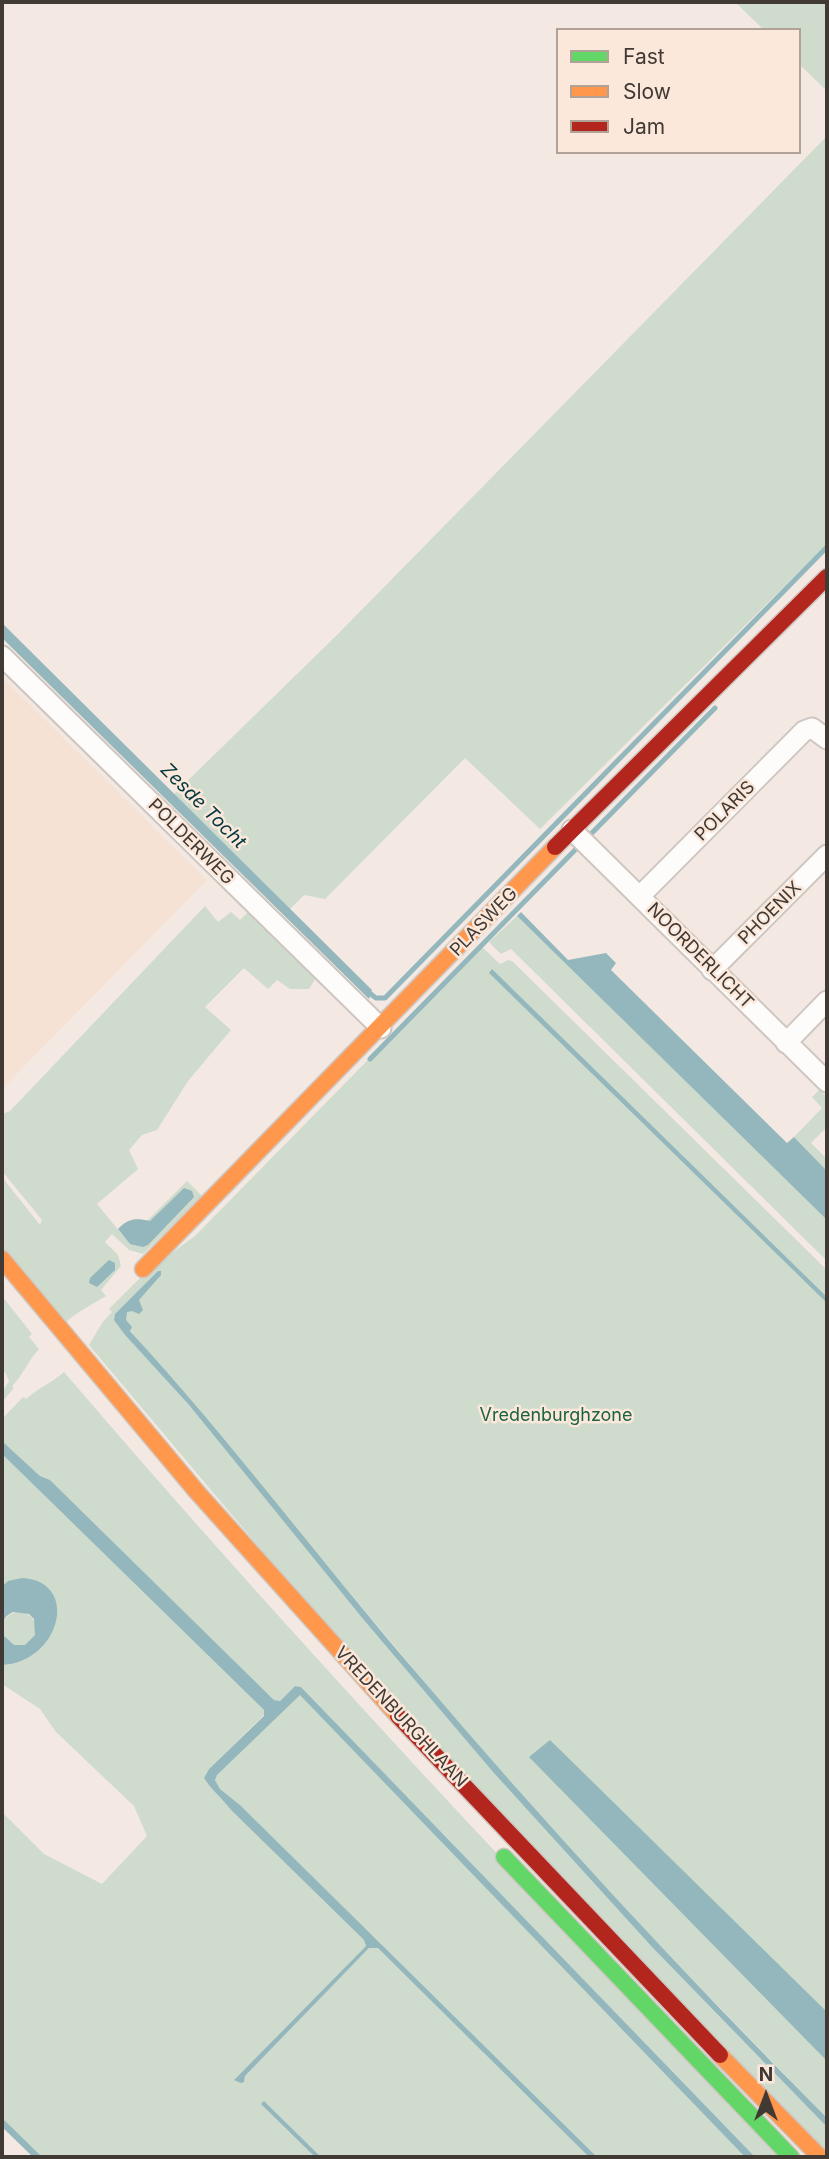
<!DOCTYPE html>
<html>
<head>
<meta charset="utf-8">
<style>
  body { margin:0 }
  #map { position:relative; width:829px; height:2159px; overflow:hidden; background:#f4e9e2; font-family:Inter,sans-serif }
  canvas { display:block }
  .frame { position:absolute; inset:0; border:4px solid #413a34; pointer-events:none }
  .legend { position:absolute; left:556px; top:28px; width:245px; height:126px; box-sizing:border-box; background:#fbe8db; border:2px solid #b1a298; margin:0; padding:9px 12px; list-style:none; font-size:21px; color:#413a34 }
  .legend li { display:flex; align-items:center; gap:14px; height:35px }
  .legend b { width:35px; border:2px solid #b1a298 }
  .north { position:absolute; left:731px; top:2061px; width:70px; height:70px; -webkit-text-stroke:5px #fbe8db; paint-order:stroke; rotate:0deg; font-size:19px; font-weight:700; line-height:28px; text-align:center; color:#413a34 }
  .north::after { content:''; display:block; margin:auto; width:24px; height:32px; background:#413a34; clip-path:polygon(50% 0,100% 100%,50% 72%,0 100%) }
</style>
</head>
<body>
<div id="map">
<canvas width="829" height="2159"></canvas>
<div class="frame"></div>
<ul class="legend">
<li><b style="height:9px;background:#63d668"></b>Fast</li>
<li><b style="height:9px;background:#ff974d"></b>Slow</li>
<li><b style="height:9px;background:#b3261e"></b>Jam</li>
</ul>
<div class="north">N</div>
</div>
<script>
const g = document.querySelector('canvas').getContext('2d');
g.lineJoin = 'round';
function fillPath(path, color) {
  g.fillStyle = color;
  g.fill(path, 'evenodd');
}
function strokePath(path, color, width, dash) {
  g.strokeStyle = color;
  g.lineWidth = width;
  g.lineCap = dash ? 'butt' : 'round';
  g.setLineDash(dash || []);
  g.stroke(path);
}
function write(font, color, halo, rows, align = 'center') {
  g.font = font + ' Inter,sans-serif';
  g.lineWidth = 5;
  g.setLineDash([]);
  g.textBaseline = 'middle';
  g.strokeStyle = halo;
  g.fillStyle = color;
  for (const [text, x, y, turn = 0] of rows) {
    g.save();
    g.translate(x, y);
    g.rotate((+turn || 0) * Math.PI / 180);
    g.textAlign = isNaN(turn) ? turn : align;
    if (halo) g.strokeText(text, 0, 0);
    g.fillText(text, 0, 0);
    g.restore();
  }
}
const built = new Path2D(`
  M2,677L207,880L2,1089Z`);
const green = new Path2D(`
  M735,2H827V91L799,64V30H764Z
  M827,136V544L540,829L465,758L325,899L304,895L290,909L174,794L337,635Z
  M205,906L218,922L231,912L240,920L251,909L317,976L309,989H290L277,980L268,989L244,968L205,1007L231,1030L188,1081L157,1130L142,1135L129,1150L138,1169L97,1204L130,1244L184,1188L150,1222L147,1221L187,1181L202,1196L143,1254L129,1250L112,1234L105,1242L118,1255L121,1266L101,1290L106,1296C96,1302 74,1314 65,1323L2,1251V1177L40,1225L42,1220L2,1171V1114L10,1111Z
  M517,916L827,1220V1261L511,949L501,954L489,942Z
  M482,947L500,964L508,960L512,961L827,1270V1297L492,970H490L827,1301V2118L657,1943L509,1783L130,1330L118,1314L156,1274L114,1317L125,1335L189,1405L363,1619L493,1772L652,1947L827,2127V2157L354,1660L89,1345L102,1323L112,1312L109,1309L147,1271L195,1236L472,954L474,955Z
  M819,1090L827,1097V1127L811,1143L827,1159V1171L794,1137L822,1108L812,1097Z
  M2,1296L32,1334L29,1337L39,1349C28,1361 23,1375 12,1386L14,1388L2,1402V1393L9,1381L5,1372H2Z
  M64,1372C295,1642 539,1900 784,2157H755L301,1687L295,1686L280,1701L274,1700L50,1480L40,1476L2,1441V1419L23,1397L26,1399C38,1388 52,1383 64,1372Z
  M2,1454L264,1710V1715L209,1769L204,1778C210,1790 222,1798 231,1810L364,1940L366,1946L235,2079L244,2082L245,2076L369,1948H379L589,2157H321L264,2101L262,2104L315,2157H38L2,2121V1812L44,1854L102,1884L147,1836L134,1806L56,1732L40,1709L2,1684V1665C28,1664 48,1648 55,1622L8,1581L2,1586Z
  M2 1629a17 17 0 1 1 34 0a17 17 0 1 1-34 0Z
  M297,1695H302L308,1700L745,2157H597L240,1805L220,1789L215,1780L217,1775Z`);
const water = new Path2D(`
  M2,623L372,990L369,999L2,638Z
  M521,912L568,960L606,953L616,963L611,970L787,1143L794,1137L827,1171V1220L517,916Z
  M492,969L827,1297V1303L489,973Z
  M184,1188L192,1191L194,1197L148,1245L143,1247L130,1244L118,1229C128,1218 136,1218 150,1221Z
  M109,1260L115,1263V1270L97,1287L89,1283L90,1278Z
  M158,1271H161V1275L139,1300L143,1310L139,1314L132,1311L127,1312L126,1320L132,1327L130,1331C230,1440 319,1559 415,1671C546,1826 684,1974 827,2118V2127L652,1947L493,1772L363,1619L189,1405L125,1335L114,1320L115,1314Z
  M2,1441L40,1476L50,1480L274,1700L280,1701L295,1686L301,1687L755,2157H745L300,1695L217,1775L215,1780L220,1789L240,1805L597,2157H589L378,1948H369L245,2076L244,2082L241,2083L234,2080L366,1946L364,1940L231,1810C222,1798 211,1790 204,1778L209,1769L264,1716V1710L2,1454Z
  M22,1578C81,1581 60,1663 2,1665V1586L8,1581ZM13,1612L29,1614L34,1619L35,1635L25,1645H14L4,1636C1,1625 2,1617 13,1612Z
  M550,1740L827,2012V2061L529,1757Z
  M264,2101L321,2157H315L261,2104Z
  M2,2118L42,2157H33L2,2127Z`);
const stream = new Path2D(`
  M587,838L715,708
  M368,992L376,998H385L827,547
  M370,1059L580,845`);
const street = new Path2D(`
  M2,656L381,1028
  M572,830L827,1082
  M640,896L804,731L812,728L827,739
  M712,970L827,855
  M786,1043L827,1001`);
const fast = new Path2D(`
  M504,1857L791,2157`);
const slow = new Path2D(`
  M2,1259L197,1492L398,1716
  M143,1269L555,847
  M720,2055L820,2157`);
const jam = new Path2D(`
  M555,847L827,577
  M398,1716L720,2055`);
const streetNames = [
  ["POLARIS",725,811,-45],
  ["POLDERWEG",191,842,45],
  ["PHOENIX",770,913,-45],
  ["PLASWEG",484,922,-46],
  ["NOORDERLICHT",700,956,45],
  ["VREDENBURGHLAAN",401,1717,47]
];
const parkNames = [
  ["Vredenburghzone",556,1416]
];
const waterNames = [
  ["Zesde Tocht",203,806,45]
];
fillPath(built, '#f5e2d4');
fillPath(green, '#cedbcd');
fillPath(water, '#93b7bc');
strokePath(stream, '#93b7bc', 5);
strokePath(street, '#cec6c0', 23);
strokePath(fast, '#cec6c0', 19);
strokePath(slow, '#cec6c0', 19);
strokePath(jam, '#cec6c0', 19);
strokePath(street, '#fdfcfb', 19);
strokePath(fast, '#63d668', 16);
strokePath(slow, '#ff974d', 16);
strokePath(jam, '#b3261e', 16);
write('18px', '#413a34', '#fbe8db', streetNames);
write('18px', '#1a6442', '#fbe8db', parkNames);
write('italic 19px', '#003840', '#fbe8db', waterNames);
</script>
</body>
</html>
